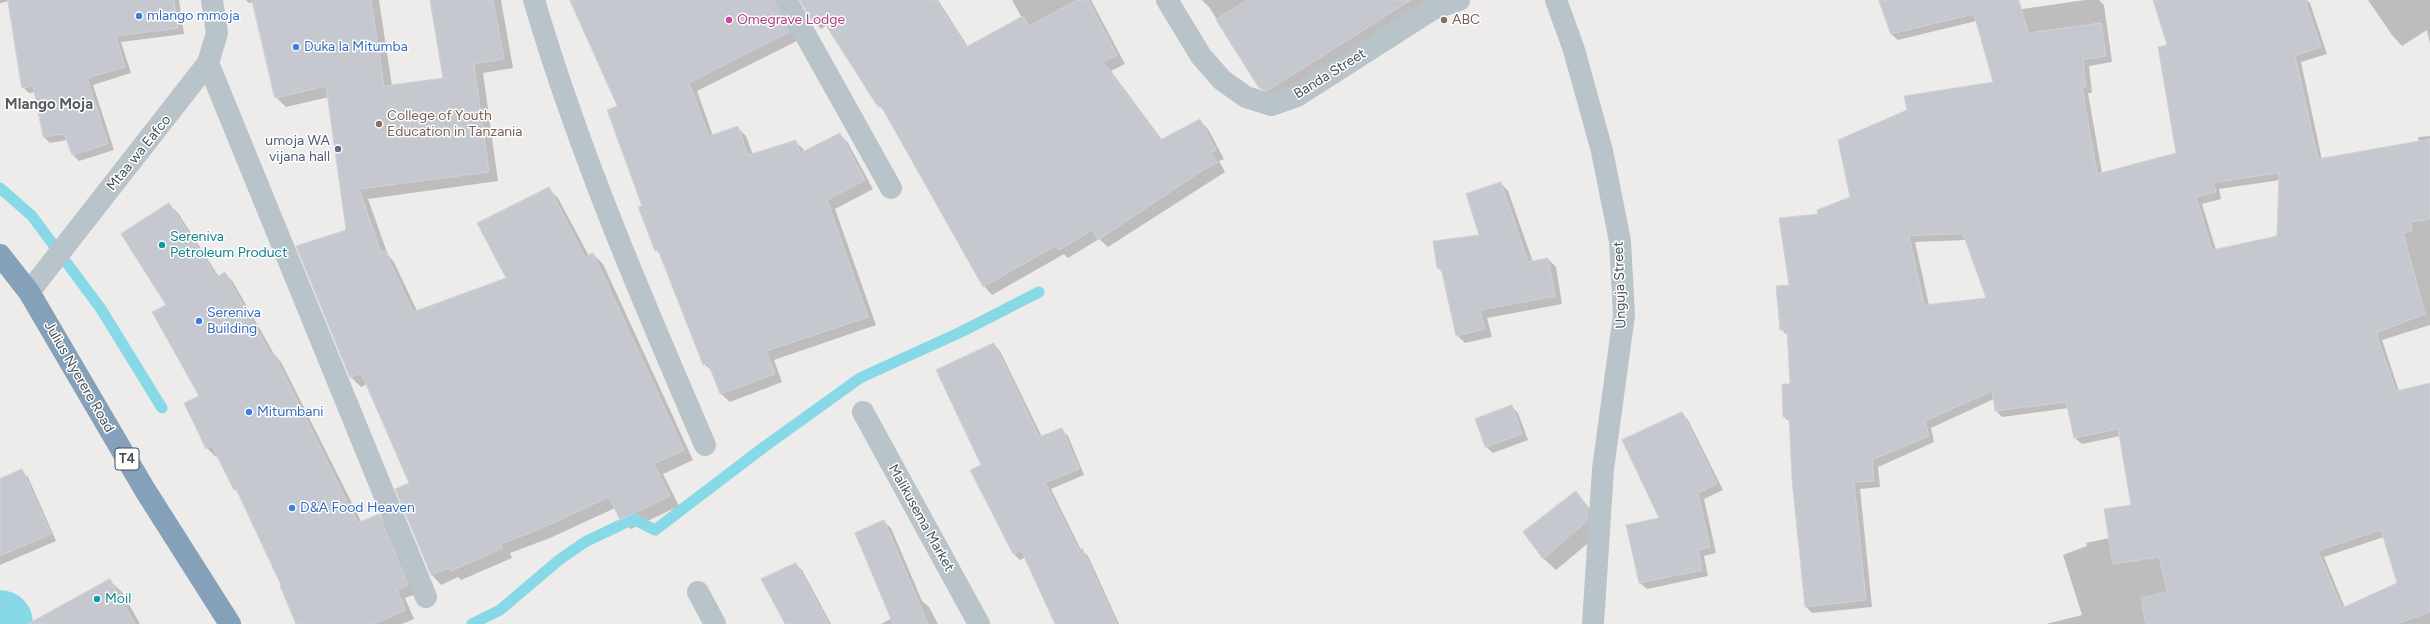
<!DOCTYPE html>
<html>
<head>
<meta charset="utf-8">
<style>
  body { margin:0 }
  canvas { display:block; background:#eeebeb }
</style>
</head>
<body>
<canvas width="2430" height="624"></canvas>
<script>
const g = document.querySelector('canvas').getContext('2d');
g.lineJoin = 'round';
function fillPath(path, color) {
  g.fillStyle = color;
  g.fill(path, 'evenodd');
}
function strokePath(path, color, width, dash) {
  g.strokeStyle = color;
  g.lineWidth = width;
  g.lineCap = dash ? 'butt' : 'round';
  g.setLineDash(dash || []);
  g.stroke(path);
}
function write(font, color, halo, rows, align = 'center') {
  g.font = font + ' Figtree,sans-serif';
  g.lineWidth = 3;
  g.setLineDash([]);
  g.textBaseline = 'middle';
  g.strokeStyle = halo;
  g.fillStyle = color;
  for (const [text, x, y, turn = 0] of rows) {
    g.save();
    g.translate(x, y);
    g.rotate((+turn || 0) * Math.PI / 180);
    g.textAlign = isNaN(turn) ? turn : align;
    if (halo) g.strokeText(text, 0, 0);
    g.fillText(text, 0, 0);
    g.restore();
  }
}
const shadow = new Path2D(`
  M0,0H179L184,34L121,42L131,73L93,85L114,150L79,161L73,155L67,140L50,143L44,137L35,92L29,93L23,87L9,1L0,3Z
  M246,0H379L392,86L444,79L431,0H501L513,68L483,73L498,181L368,199L388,255L394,262L417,311L507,279L548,188L558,198L589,256L593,254L603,264L693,460L663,474L679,506L631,529L621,520L615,508L550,538L510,553L512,558L461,580L458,577L441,585L432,575L397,489L410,484L367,384L361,387L351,377L347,230L329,97L286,107L276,97L254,2L249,3Z
  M571,0H787L797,41L697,91L713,136L737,127L746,136L753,155L795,141L805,151L840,134L848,143L873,189L835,209L876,325L774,360L782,382L730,402L721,394L713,372L704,364L662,257L656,250L619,107Z
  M801,0H938L968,47L1022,18L1012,0H1091L1125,64L1111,71L1162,140L1200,121L1208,129L1224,159L1219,161L1225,172L1108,247L1099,239L1068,258L1064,254L992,295L984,286L886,113L879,106L827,25L821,29L813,20Z
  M1202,0H1438L1277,100L1270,97L1260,87L1209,7Z
  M1880,0H1990L1987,14L2085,0H2099L2104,5L2112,62L2089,66L2092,93H2088L2102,173L2177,154L2168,46L2154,0H2306L2310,3L2327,54L2301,62L2322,160L2419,142L2418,137L2430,136V325L2382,340L2399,391L2430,384V624H2046L2082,615L2063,555L2087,546L2086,543L2109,538L2132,505L2120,436L2082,444L2075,438L2069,408L2002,417L1996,411L1994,399L1931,428L1934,442L1878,467L1880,487L1860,489L1872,607L1812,613L1806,607L1790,422L1784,417L1791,385L1788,336L1781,329L1790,286L1819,215L1851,197L1994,82L1976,21L1898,40L1891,34ZM2280,180L2278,237L2216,250L2202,204L2221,199L2219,189ZM1966,240L1988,298L1929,305L1915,242ZM2384,537L2398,583L2345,608L2324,557Z
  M2368,0H2430V44L2427,30L2402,46L2392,35Z
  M1501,183L1508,191L1533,262L1548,259L1556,267L1562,304L1487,318L1492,337L1465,343L1457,335L1443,273L1438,268L1481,235Z
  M169,204L178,213L219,277L225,273L233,282L274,354L281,362L362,523L378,515L387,524L416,594L405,598L414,619L402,624H297L283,586L240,494L234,489L218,456L216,457L207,448L200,397L168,305Z
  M994,344L1000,351L1042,437L1061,429L1068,436L1084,475L1051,489L1081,550L1088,556L1119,624H1056L1026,557L1020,560L1014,554L971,471L982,465Z
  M1511,406L1518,413L1528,440L1493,453L1486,447L1476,419Z
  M1682,413L1688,420L1723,490L1704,499L1716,553L1704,556L1708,576L1647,589L1640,583L1660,519Z
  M22,471L28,477L56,541L0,565V480Z
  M1576,493L1600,520L1599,534L1556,570L1543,558Z
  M884,522L891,528L922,601L929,607L938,624H881L892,618Z
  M795,564L802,570L831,624H786Z
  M109,580L122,592L140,624H38Z`);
const stream = new Path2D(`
  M0,188L32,216L101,309L162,408
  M472,624L500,610L559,560L585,542L633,519L655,530L764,447L860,378L963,331L1039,292`);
const river = new Path2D(`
  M0,623V624`);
const building = new Path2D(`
  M8,0H174L178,28L116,36L125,67L87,78L108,144L72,155L64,134L43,137L33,86L22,88Z
  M252,0H371L384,86L443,78L430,0H493L504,59L474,64L489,172L359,189L381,253L385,251L413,312L506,278L477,223L549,187L585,257L593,253L684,450L654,464L670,496L620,520L609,497L540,529L501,544L503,548L451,571L449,568L431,575L395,489L409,483L361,373L350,378L296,246L346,230L326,86L275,98Z
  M570,0H774L789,32L689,83L709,136L738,126L748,155L796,140L800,153L840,133L865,180L827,200L868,317L766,351L775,374L720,394L708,363L703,365L658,250L655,251L638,207L642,206L607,110L617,106Z
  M800,0H936L966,47L1023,16L1029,26L1077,0H1088L1117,55L1103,62L1160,140L1200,119L1216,150L1211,152L1217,163L1203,170L1098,240L1092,230L1059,250L1055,246L983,287L881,106L878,107L820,16L812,21Z
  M1248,0H1411L1267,91L1259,88L1216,20Z
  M1879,0H2019L2028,33L2101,23L2106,56L2083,60L2086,87H2082L2097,174L2176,153L2158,47L2167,45L2153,0H2305L2321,47L2295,56L2318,159L2430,139V219L2411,222L2412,231L2403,233L2425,314L2376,333L2396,391L2430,383V612L2396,624H2146L2141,598L2167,592L2159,557L2113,564L2104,509L2131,505L2118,429L2074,438L2066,402L1995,411L1992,391L1925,421L1929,436L1872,460L1874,481L1854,482L1866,600L1805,607L1792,480L1789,417H1783L1782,384H1790L1787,330H1780L1776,286L1789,285L1779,218L1818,214L1817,210L1850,197L1838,140L1907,110L1904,96L1993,82L1974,14L1891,34ZM2279,173L2277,236L2212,250L2196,197L2216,192L2213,183ZM1963,234L1986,298L1924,305L1909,236ZM2381,530L2397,583L2342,608L2318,551Z
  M1501,182L1528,262L1548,258L1555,296L1480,310L1485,329L1456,336L1441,268H1437L1433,241L1479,235L1466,194Z
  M169,203L217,277L225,272L270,353L273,352L358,523L379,514L408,585L397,590L406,610L374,624H296L280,586L281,585L236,489L234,490L212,446L206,449L184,403L199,396L152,312L166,305L121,234Z
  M994,343L1039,437L1062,428L1079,469L1045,483L1079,550L1082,548L1117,624H1055L1021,550L1013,554L970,470L981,465L936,370Z
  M1512,405L1522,434L1485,447L1475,419Z
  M1682,412L1717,484L1698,493L1710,547L1698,550L1702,570L1639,583L1626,525L1659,518L1622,440Z
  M22,469L51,534L0,556V479Z
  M1576,491L1588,507L1587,521L1543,559L1523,532Z
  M884,520L928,624H893L855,533Z
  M796,563L829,624H785L761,579Z
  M110,579L135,624H28Z`);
const minor = new Path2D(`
  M534,0C579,153 642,299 705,445
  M786,0L891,188
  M1167,0L1201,56L1222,80L1246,97L1271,105L1297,96L1433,9L1459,0
  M1556,0L1574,50L1602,151L1620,241L1624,315L1603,469L1593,624
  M208,63L426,597
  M29,292L208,63L217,33L212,0
  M863,412L979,624
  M698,592L715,624`);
const highway = new Path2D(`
  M0,255L29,292L145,490L230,624`);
const markers = [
  [139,16,4,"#3f7fe0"],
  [729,20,4,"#d1479c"],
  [1444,20,4,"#8d6e63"],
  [296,47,4,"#3f7fe0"],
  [379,124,4,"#8d6e63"],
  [338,149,4,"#5c6f8a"],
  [162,245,4,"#0f9aa8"],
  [199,321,4,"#3f7fe0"],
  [249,412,4,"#3f7fe0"],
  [292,508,4,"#3f7fe0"],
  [97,599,4,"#0f9aa8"]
];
const shields = [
  [127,459,24]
];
const shieldNames = [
  ["T4",127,459]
];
const shopNames = [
  ["mlango mmoja",147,16],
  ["Duka la Mitumba",304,47],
  ["Sereniva",207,313],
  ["Building",207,329],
  ["Mitumbani",257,412],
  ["D&A Food Heaven",300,508]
];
const hotelNames = [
  ["Omegrave Lodge",737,20]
];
const educationNames = [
  ["ABC",1452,20],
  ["College of Youth",387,116],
  ["Education in Tanzania",387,132]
];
const streetNames = [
  ["Banda Street",1330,74,-32],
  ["Mtaa wa Eafco",139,153,-51],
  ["Unguja Street",1620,285,-92],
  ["Julius Nyerere Road",79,377,60],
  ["Malikusema Market",921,518,61]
];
const serviceNames = [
  ["umoja WA",330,141],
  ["vijana hall",330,157]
];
const cultureNames = [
  ["Sereniva",170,237],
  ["Petroleum Product",170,253],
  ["Moil",105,599]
];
const neighbourhoodNames = [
  ["Mlango Moja",49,105]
];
fillPath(shadow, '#0003');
strokePath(stream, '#88d9e7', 11);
strokePath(river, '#88d9e7', 66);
fillPath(building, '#c5c8ce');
strokePath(building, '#cfd2d7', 1);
strokePath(minor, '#b9c4ca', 22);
strokePath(highway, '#84a1b9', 22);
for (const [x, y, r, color] of markers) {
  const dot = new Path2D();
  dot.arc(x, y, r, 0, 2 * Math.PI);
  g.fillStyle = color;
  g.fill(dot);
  strokePath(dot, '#fff', 1.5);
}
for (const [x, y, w] of shields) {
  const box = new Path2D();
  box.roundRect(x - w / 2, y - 11, w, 22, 3);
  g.fillStyle = '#fff';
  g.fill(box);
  strokePath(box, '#445057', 1);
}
write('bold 13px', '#445057', null, shieldNames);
write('14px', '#366cbe', '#fff', shopNames, 'left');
write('14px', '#b23c85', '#fff', hotelNames, 'left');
write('14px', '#785e54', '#fff', educationNames, 'left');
write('14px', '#445057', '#fff', streetNames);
write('14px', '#4e5e75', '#fff', serviceNames, 'right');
write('14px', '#0d838f', '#fff', cultureNames, 'left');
write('bold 15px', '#585c60', '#fff', neighbourhoodNames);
</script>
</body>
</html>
